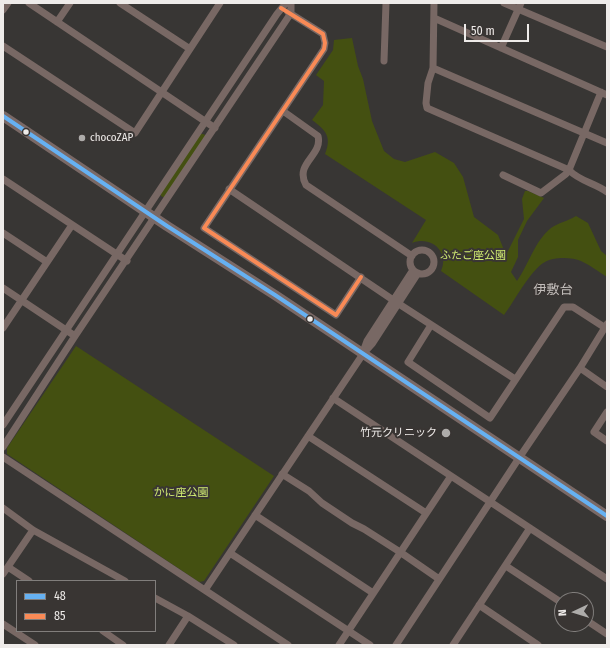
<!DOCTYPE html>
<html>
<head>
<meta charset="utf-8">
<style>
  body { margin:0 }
  #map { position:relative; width:610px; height:648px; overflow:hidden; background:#383634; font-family:"Fira Sans Condensed",sans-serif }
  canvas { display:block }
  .frame { position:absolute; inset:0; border:4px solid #eeebe9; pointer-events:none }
  .legend { position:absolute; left:16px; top:580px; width:140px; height:52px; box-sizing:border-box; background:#393533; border:1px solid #817e7c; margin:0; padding:5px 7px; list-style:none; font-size:12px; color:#eeebe9 }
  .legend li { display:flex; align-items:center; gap:8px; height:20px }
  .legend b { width:20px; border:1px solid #817e7c }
  .north { position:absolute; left:554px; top:592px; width:40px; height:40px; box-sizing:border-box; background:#393533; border:1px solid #817e7c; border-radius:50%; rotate:266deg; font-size:11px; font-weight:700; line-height:16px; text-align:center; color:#eeebe9 }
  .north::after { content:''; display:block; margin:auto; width:14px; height:18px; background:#aeacaa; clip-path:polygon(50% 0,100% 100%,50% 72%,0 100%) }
  .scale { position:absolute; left:464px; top:24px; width:65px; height:18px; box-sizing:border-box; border:2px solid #eeebe9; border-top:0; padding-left:5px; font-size:12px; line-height:14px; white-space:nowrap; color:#eeebe9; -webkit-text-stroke:3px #393533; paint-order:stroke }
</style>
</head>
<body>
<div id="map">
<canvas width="610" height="648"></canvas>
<div class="frame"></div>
<ul class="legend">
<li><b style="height:5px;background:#66b1f2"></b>48</li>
<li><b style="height:5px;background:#f98a56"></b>85</li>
</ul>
<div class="north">N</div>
<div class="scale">50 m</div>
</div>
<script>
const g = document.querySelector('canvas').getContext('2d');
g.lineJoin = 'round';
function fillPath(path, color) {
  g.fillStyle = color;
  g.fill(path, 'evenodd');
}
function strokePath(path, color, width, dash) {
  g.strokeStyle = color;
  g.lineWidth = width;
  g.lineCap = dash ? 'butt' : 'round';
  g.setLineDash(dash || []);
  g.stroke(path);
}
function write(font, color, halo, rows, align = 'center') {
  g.font = font + ' "Fira Sans Condensed","Noto Sans JP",sans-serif';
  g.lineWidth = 4;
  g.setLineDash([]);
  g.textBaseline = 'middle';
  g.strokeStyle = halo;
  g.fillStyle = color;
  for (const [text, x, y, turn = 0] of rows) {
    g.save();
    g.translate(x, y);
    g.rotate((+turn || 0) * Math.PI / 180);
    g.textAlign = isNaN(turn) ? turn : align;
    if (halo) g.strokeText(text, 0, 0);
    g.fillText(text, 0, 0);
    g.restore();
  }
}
const green = new Path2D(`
  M352,38L358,66L363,79L372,121L384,151L394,159L405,162L435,152L454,163L463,177L474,217L498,235L506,255L524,219L522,199L525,191H528L544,198L527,221L518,240V257L511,272L517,281C529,264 534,242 551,228C558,223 568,221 576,216L588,223L601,251L607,256V277C599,272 590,265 581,261C572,257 553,257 545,262C531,269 514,302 504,315L441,271C450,252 431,235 412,243L426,220L325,154C332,137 326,130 312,120L323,105L324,81L316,75L333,50L334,40Z
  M199,134H203L205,135V139L166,197H163L161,196L160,192Z
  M76,346L274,476L204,581L199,582L7,454V448Z`);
const street = new Path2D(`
  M29,3L215,128
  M120,3L190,49
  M434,3L433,68L428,83L426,103L427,108L569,170L601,92
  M504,3L607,47
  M3,10L8,3
  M288,12L323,34L325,43L324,49L204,228L336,315L361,277
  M434,18L607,95
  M57,22L70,3
  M3,46L135,133L220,3
  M501,48L521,3
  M384,61L386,3
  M433,68L607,143
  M283,111L318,136C323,156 294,163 306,185L412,256
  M503,175L541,193L566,174L569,170C579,181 595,183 607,192
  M3,179L127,261
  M229,189L399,304L515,379
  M3,233L47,262
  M410 262a12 12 0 1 1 24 0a12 12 0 1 1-24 0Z
  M3,288L75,336
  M431,325L408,362L490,418L564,307H573L607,329
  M3,328L72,225
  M363,352L367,341L413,270
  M580,368L607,387
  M333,398L607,579
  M607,412L594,432L607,441
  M3,425L277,14L286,3
  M308,436L426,513
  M3,447L75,336L291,13V3
  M3,457L288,645
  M282,474L309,491L322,503L352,523L364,529L400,552L439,579
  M3,508L33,530L125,581
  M255,515L373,593
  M230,553L370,645
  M506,566L562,603
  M8,567L29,581
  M3,574L33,530
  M205,590L363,354L372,344L418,273
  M155,598L188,616L234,645
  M479,605L538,645
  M586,620L607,634
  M3,624L35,645
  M103,631L123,645
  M169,645L188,616
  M339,645L451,476
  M396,645L519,458L580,368L607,324
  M453,645L530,528`);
const secondary = new Path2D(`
  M3,116L167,226L275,295L607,516`);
const bus1 = new Path2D(`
  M3,116L167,226L275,295L607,516`);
const bus2 = new Path2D(`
  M281,8L323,34L325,43L324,49L204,228L336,315L361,277`);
const markers = [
  [26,132,3.5,"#eeebe9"],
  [82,138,4,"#aeacaa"],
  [310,319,3.5,"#eeebe9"],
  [446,433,5,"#aeacaa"]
];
const poiNames = [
  ["chocoZAP",90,138],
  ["竹元クリニック",437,433,"right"]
];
const parkNames = [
  ["ふたご座公園",473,256],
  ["かに座公園",181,493]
];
const quarterNames = [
  ["伊敷台",553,290]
];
fillPath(green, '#445011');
strokePath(street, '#786864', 7);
strokePath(secondary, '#7a6966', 10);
strokePath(bus1, '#66b1f2', 4);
strokePath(bus2, '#f98a56', 4);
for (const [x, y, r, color] of markers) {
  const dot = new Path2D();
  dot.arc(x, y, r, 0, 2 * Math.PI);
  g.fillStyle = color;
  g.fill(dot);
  strokePath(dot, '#393533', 1.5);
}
write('11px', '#eeebe9', '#393533', poiNames, 'left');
write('11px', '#d0eb72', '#393533', parkNames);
write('13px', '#c3bebb', '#393533', quarterNames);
</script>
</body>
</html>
